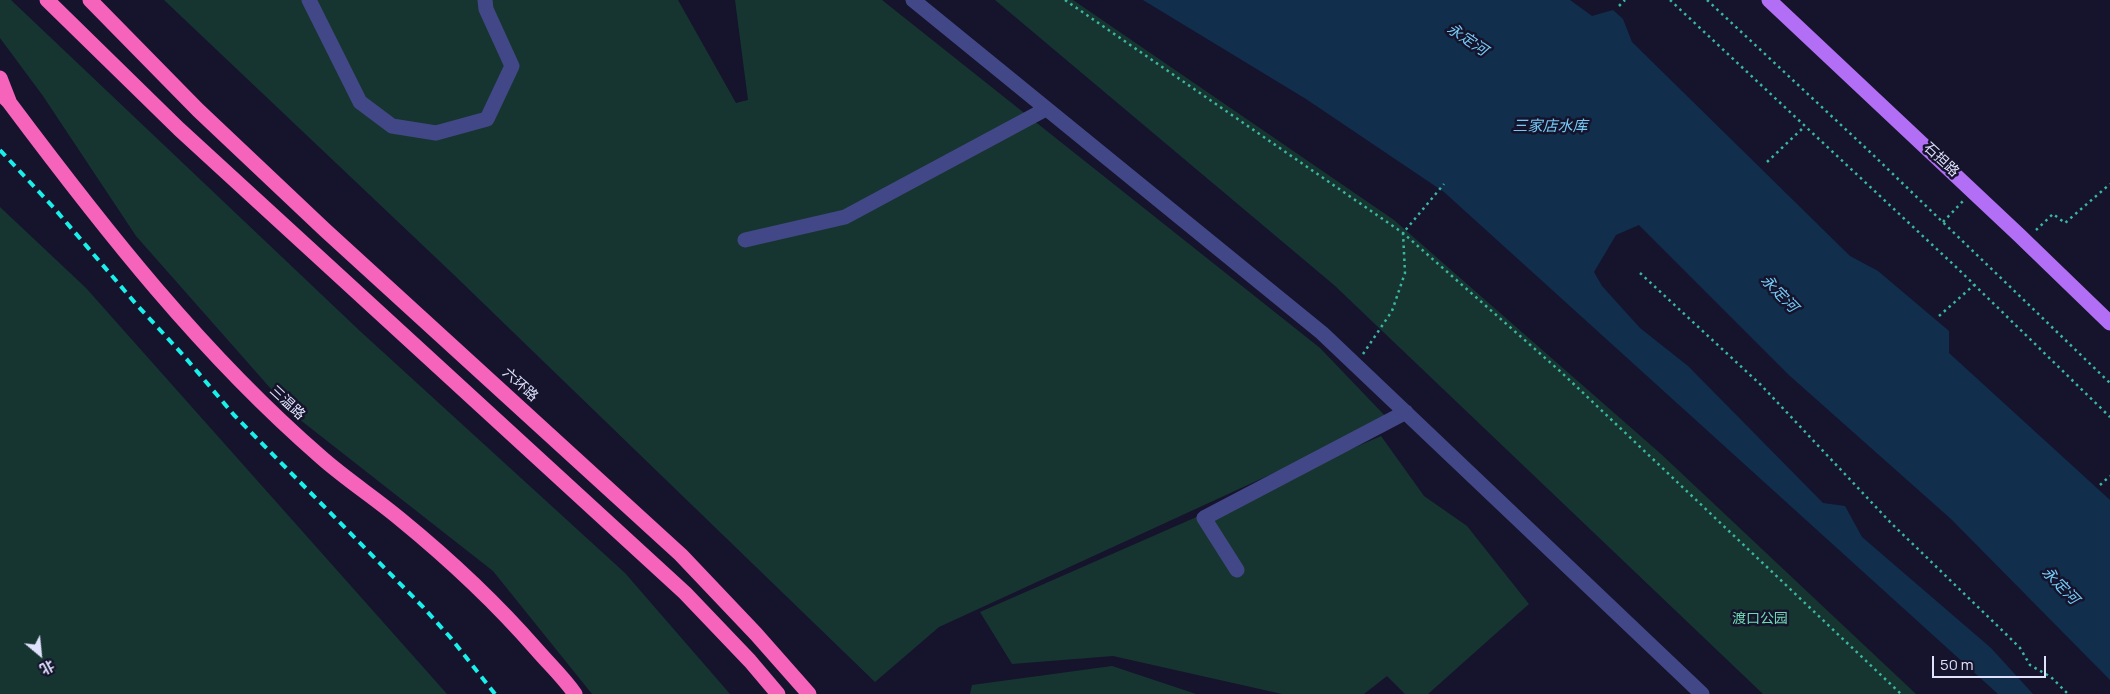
<!DOCTYPE html>
<html>
<head>
<meta charset="utf-8">
<style>
  body { margin:0 }
  #map { position:relative; width:2110px; height:694px; overflow:hidden; background:#15142c; font-family:Manrope,"Noto Sans SC",sans-serif }
  canvas { display:block }
  .north { position:absolute; left:15px; top:629px; width:50px; height:50px; -webkit-text-stroke:4px #15142c; paint-order:stroke; rotate:152deg; font-size:14px; font-weight:700; line-height:20px; text-align:center; color:#e0e1fd }
  .north::after { content:''; display:block; margin:auto; width:18px; height:22px; background:#e0e1fd; clip-path:polygon(50% 0,100% 100%,50% 72%,0 100%) }
  .scale { position:absolute; left:1932px; top:656px; width:114px; height:22px; box-sizing:border-box; border:2px solid #e0e1fd; border-top:0; padding-left:6px; font-size:15px; line-height:18px; white-space:nowrap; color:#e0e1fd; -webkit-text-stroke:4px #15142c; paint-order:stroke }
</style>
</head>
<body>
<div id="map">
<canvas width="2110" height="694"></canvas>
<div class="north">北</div>
<div class="scale">50 m</div>
</div>
<script>
const g = document.querySelector('canvas').getContext('2d');
g.lineJoin = 'round';
function fillPath(path, color) {
  g.fillStyle = color;
  g.fill(path, 'evenodd');
}
function strokePath(path, color, width, dash) {
  g.strokeStyle = color;
  g.lineWidth = width;
  g.lineCap = dash ? 'butt' : 'round';
  g.setLineDash(dash || []);
  g.stroke(path);
}
function write(font, color, halo, rows, align = 'center') {
  g.font = font + ' Manrope,"Noto Sans SC",sans-serif';
  g.lineWidth = 5;
  g.setLineDash([]);
  g.textBaseline = 'middle';
  g.strokeStyle = halo;
  g.fillStyle = color;
  for (const [text, x, y, turn = 0] of rows) {
    g.save();
    g.translate(x, y);
    g.rotate((+turn || 0) * Math.PI / 180);
    g.textAlign = isNaN(turn) ? turn : align;
    if (halo) g.strokeText(text, 0, 0);
    g.fillText(text, 0, 0);
    g.restore();
  }
}
const green = new Path2D(`
  M0,0H11L361,332L625,573L730,694H592L493,571L294,415L136,236L43,96L0,38Z
  M164,0H678L736,103L748,100L735,0H882L1320,348L1389,420L939,627L875,682L452,273Z
  M995,0H1073L1394,220L1661,454L1916,694H1763L1334,285Z
  M0,207L86,288L447,694H0Z
  M1381,436L1424,496L1467,526L1529,604L1428,694H1405L1387,676L1364,694H1282L1113,656L1012,664L980,612Z
  M1112,666L1196,694H970L972,685Z`);
const water = new Path2D(`
  M1143,0H1570L1592,16L1613,10L1623,19L1632,42L1850,256L1878,271L1949,331V353L2110,500V680L1951,519L1790,376L1639,225L1616,235L1594,272L1602,286L1640,328L1688,366L1823,503L1845,506L1862,537L1991,648L2033,694H1998L1444,192L1306,99Z`);
const path = new Path2D(`
  M1065,0L1403,233L1561,372L1901,694
  M1670,0L1956,267L2110,417
  M1707,0L1870,152L2110,383
  M1619,6L1625,0
  M1767,162L1804,127
  M1943,222L1963,201
  M2036,230L2053,214L2065,223L2110,184
  M1640,273L1761,385L1891,523L2009,637L2020,648L2030,665L2051,677L2068,694
  M1939,316L1974,285
  M1363,354L1392,311L1405,273L1403,233L1444,184
  M2100,485L2110,476`);
const minor = new Path2D(`
  M309,0L360,102L392,126L436,133L487,119L512,66L486,9L485,0
  M913,0L1322,333L1702,694
  M745,240L845,217L1046,109
  M1237,570L1204,518L1406,412`);
const major = new Path2D(`
  M1769,0L2019,235L2110,323`);
const highway = new Path2D(`
  M47,0L179,129L685,593L750,661L778,694
  M90,0L198,110L325,230L681,555L756,634L809,694
  M0,78L9,101
  M0,93L9,102C104,229 202,354 322,458C347,480 375,498 400,519C449,559 496,603 537,650C550,665 564,678 575,694`);
const rail = new Path2D(`
  M0,150L54,208L136,304L184,356L234,415L423,607L450,637L495,694`);
const streetNames = [
  ["石担路",1941,160,43],
  ["六环路",520,385,42],
  ["三温路",287,403,43]
];
const parkNames = [
  ["渡口公园",1760,619]
];
const waterNames = [
  ["永定河",1467,40,34],
  ["三家店水库",1550,127],
  ["永定河",1779,294,46],
  ["永定河",2060,586,46]
];
fillPath(green, '#173530');
fillPath(water, '#112f4c');
strokePath(path, '#3ab7a0', 2.5, [2.5, 4]);
strokePath(minor, '#424887', 15);
strokePath(major, '#b26ff5', 15);
strokePath(highway, '#f563bb', 15);
strokePath(rail, '#19f0ea', 4, [8, 6]);
write('14px', '#e0e1fd', '#15142c', streetNames);
write('14px', '#6fdab2', '#15142c', parkNames);
write('italic 15px', '#75cbf6', '#15142c', waterNames);
</script>
</body>
</html>
